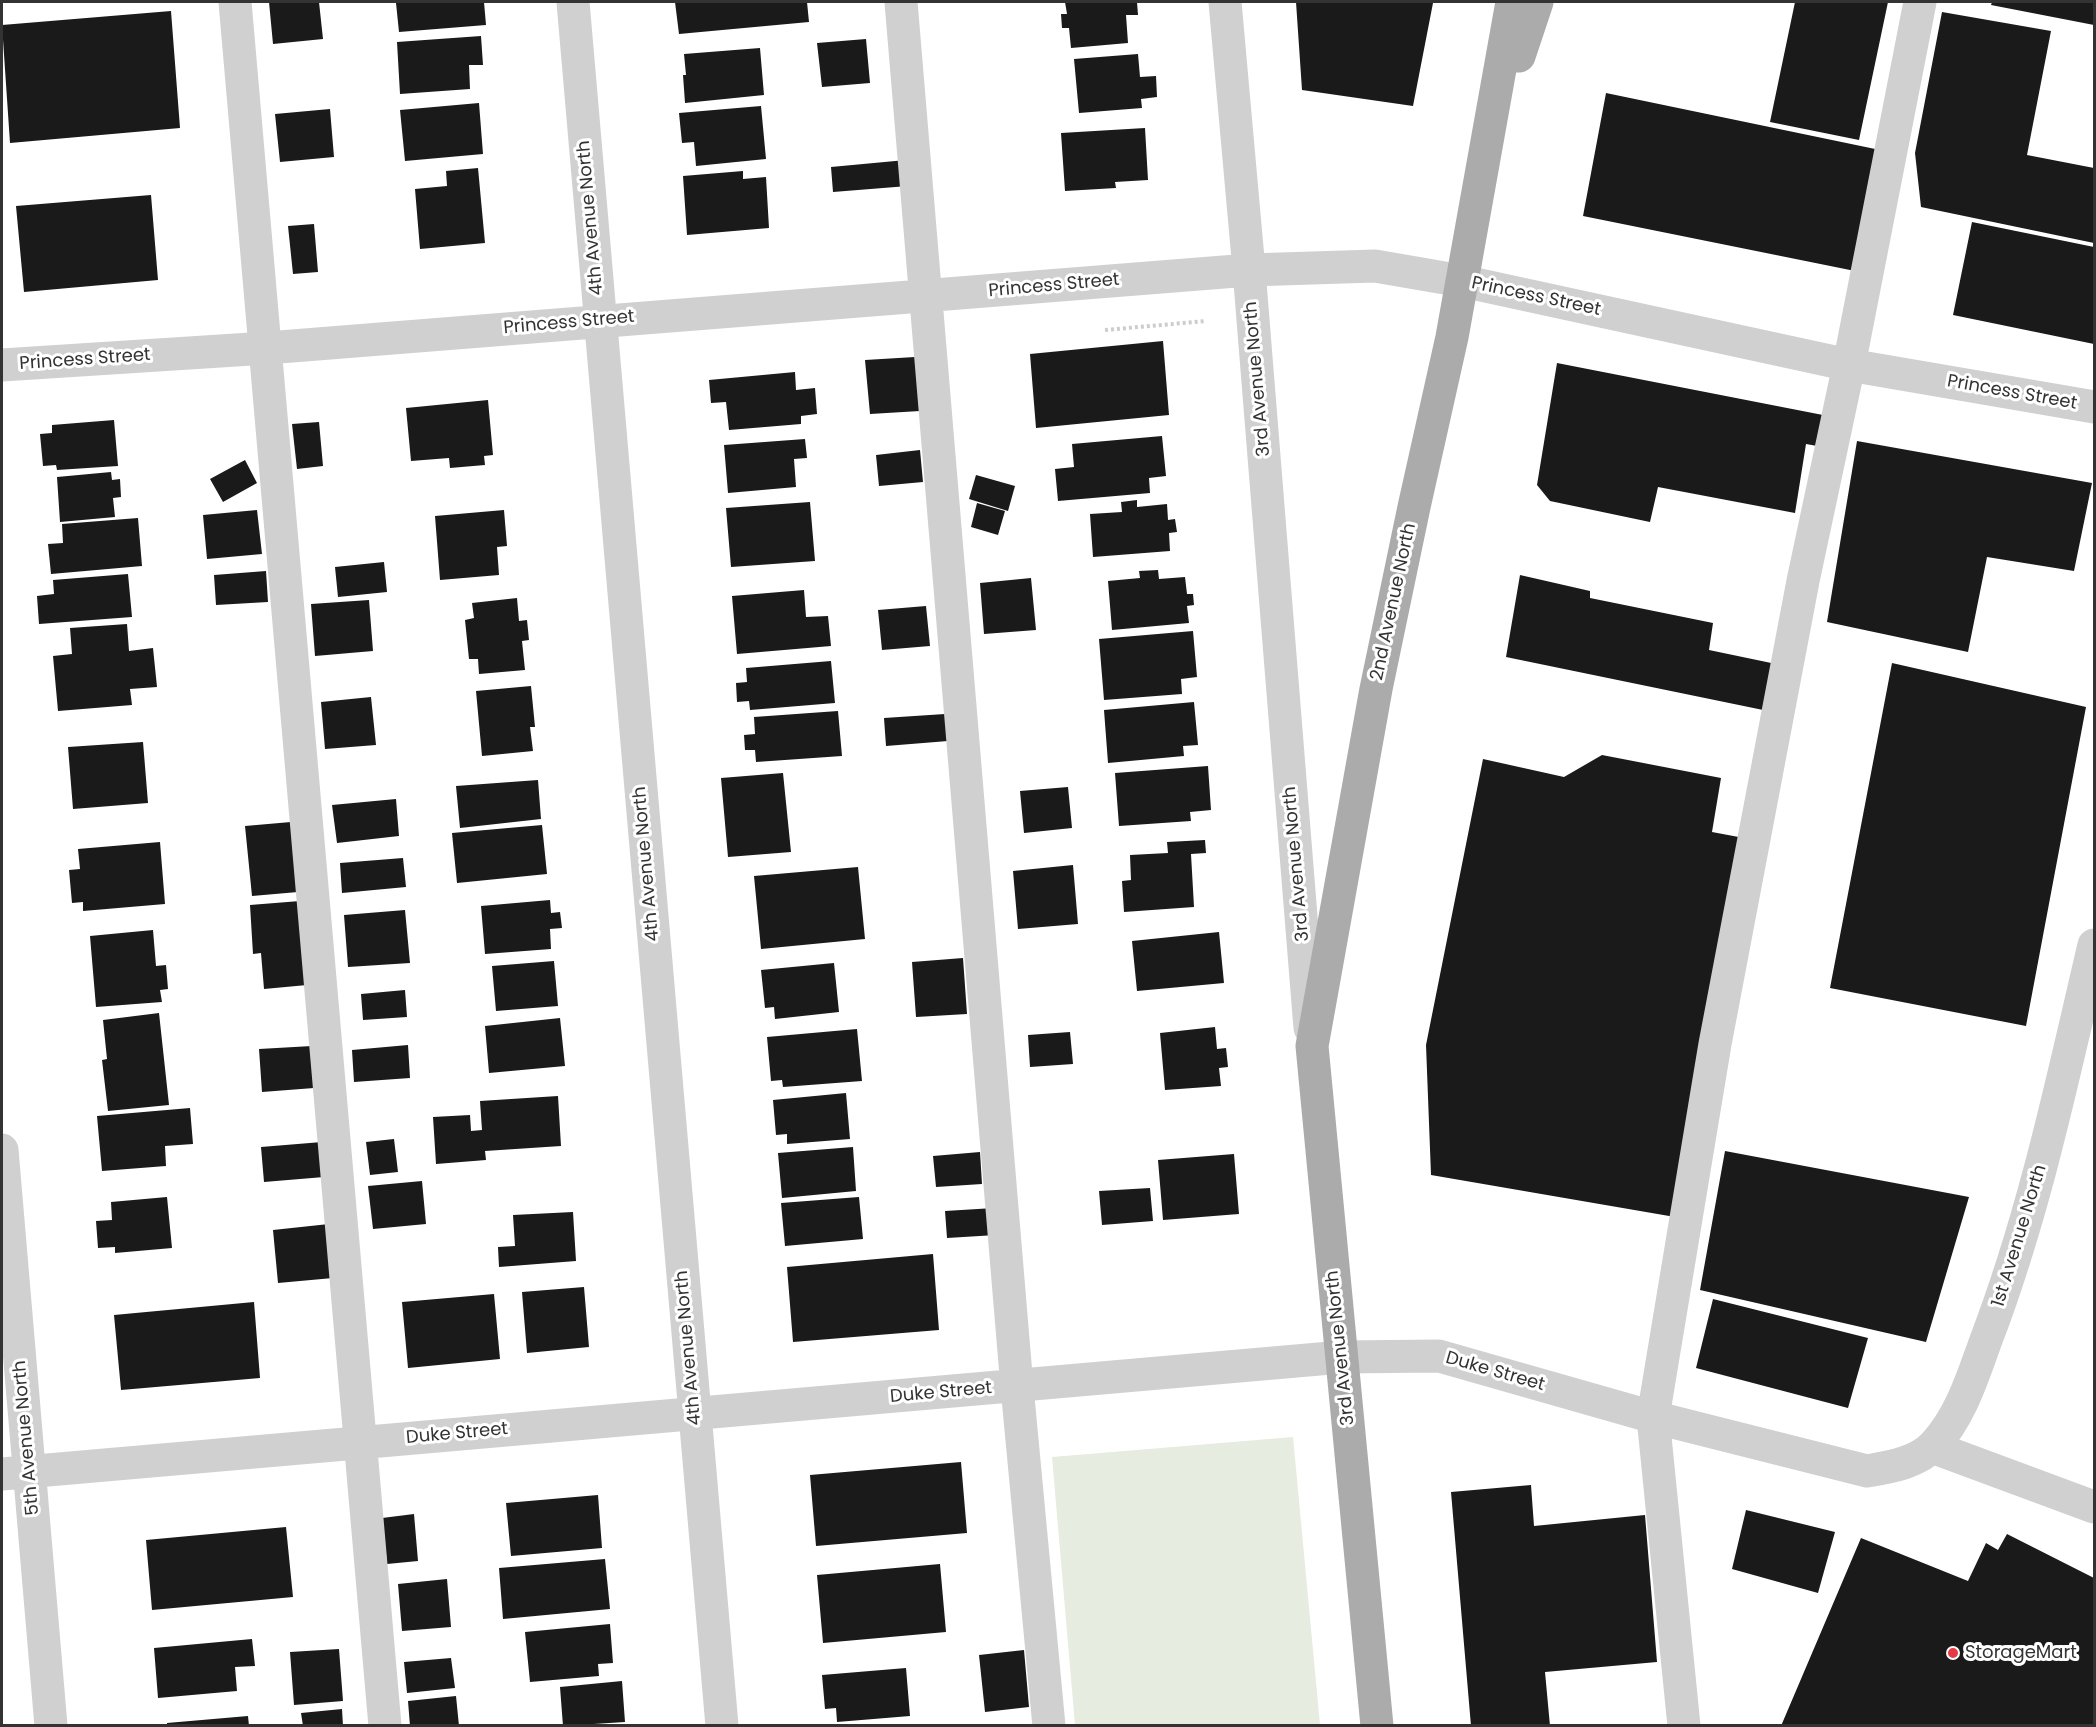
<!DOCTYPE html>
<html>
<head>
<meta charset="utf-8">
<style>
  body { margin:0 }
  #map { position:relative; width:2096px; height:1727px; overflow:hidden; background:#fff; font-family:Poppins,sans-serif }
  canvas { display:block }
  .frame { position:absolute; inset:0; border:3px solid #333; pointer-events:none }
</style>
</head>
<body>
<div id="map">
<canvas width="2096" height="1727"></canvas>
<div class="frame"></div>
</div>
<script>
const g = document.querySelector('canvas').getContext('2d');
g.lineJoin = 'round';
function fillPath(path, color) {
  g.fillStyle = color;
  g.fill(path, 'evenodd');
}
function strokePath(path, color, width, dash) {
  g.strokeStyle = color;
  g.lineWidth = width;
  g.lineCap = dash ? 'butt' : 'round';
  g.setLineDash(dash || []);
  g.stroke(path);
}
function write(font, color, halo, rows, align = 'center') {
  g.font = font + ' Poppins,sans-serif';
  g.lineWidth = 6;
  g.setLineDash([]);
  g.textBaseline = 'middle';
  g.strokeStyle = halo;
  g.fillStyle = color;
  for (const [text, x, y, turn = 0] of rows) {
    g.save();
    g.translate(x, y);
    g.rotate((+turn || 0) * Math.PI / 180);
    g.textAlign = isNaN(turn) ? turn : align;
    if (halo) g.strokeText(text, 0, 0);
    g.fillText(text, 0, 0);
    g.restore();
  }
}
const green = new Path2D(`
  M1293,1437L1320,1725H1075L1052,1457Z`);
const building = new Path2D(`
  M269,2H319L323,39L273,44Z
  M413,2H484L486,25L399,32L396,3Z
  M675,2H807L809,22L679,34Z
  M1065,2H1137L1138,15H1126L1128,43L1071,48L1069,28H1062L1061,14H1067Z
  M1296,2H1432L1433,3L1413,106L1302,90Z
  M1795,2H1888L1859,140L1770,122Z
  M1992,2H2094V25L1991,5Z
  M171,11L180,128L10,143L2,25Z
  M1942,12L2051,31L2027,155L2094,168V243L1921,207L1915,153Z
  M481,36L483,65H469L470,89L400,94L397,42Z
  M866,39L870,83L822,87L817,43Z
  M760,48L764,95L685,103L683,75H686L684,54Z
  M1138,54L1140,77L1156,76L1157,97L1141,99L1142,108L1079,113L1074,59Z
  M1606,93L1880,150L1855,271L1583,216Z
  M479,103L483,154L405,161L400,110Z
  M761,106L766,159L696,166L694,142L682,143L679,113Z
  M330,109L334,157L280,162L275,114Z
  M1145,128L1148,180L1115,182L1116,188L1065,191L1061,133Z
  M906,160L908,186L833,192L831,167Z
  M478,168L485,243L420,249L415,189L447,186L446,171Z
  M743,171V179L766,177L769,228L687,235L683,176Z
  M151,195L158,280L24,292L16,206Z
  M1972,222L2094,247V344L1953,315Z
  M314,224L318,272L293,274L288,226Z
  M1163,341L1169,415L1036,428L1030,354Z
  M915,357L920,411L870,414L865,360Z
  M1557,363L1828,416L1823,447L1806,444L1795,513L1658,487L1650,522L1550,501L1537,485Z
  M795,372L796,390L815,388L817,414L801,416V424L729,430L726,402L711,403L709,380Z
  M488,400L493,455L484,456L485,465L450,468L449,458L411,461L406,408Z
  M114,420L118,466L57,470L56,465L43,466L40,434L52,433V425Z
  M319,422L323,466L297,469L292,424Z
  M1162,436L1166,476L1149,478L1150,493L1058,501L1055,469L1074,467L1072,444Z
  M805,439L807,458L794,459L796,487L728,493L724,445Z
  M1857,441L2092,483L2074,571L1987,557L1968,652L1827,622Z
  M920,450L923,482L879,486L876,455Z
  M245,460L257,483L223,502L210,479Z
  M111,472L112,480L120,479L121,497L113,498L115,517L60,522L57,477Z
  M976,475L1015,486L1008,511L969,499Z
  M1137,500V507L1167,504L1168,520L1175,519L1177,532L1169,533L1170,551L1093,557L1090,514L1122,512L1121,502Z
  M810,502L815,561L731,567L726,508Z
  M977,503L1005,511L998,535L971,527Z
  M257,510L262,554L207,559L203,515Z
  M504,510L507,546L497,547L499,575L440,580L435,516Z
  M138,518L142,566L51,574L48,544L63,543L62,524Z
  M384,562L387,592L338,597L335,567Z
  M1158,570L1159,579L1185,577L1187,594H1193L1194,605L1187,606L1189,623L1112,630L1108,581L1140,578L1139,571Z
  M266,571L268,602L216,605L214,575Z
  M128,574L132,617L39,624L37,596L54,594L53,580Z
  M1520,575L1590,591V598L1713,623L1709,650L1776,664L1768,711L1506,657Z
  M1031,578L1036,630L984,634L980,583Z
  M804,590L806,617L828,616L831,646L737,654L732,596Z
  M517,598L519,621L527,620L529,640L522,641L525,670L479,674L478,659H469L465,620L474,618L472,603Z
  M369,600L373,651L315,656L311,604Z
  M926,606L930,646L882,650L878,610Z
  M127,624L129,651L153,648L157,687L130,689L132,705L58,711L53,656L72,654L70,628Z
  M1193,631L1197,677L1181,679L1182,694L1104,700L1099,639Z
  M831,661L835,703L750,710L749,701L737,702L736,683L747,682L746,668Z
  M1892,663L2086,707L2026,1026L1830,988Z
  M531,686L535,727H530L533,751L482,756L476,691Z
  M371,697L376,745L325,749L321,702Z
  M1194,702L1198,745L1183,746L1184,756L1108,763L1104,710Z
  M838,711L842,756L756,762L755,750H745L744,735L755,734L754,717Z
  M945,714L948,741L886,746L884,718Z
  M143,742L148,803L73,809L68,747Z
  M1602,755L1721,778L1712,832L1744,838L1675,1217L1431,1175L1426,1045L1483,759L1564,777Z
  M1208,766L1211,810L1190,812L1191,821L1119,826L1115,773Z
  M783,773L791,852L728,857L721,778Z
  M538,780L541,819L460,828L456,786Z
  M1068,787L1072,828L1024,833L1020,791Z
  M396,799L399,836L337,843L332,805Z
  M291,822L298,892L252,896L245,826Z
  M542,825L547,874L457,883L452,833Z
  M1205,840L1206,853L1191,854L1194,907L1124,912L1122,881L1131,880L1130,855L1168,853L1167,842Z
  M160,842L165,904L83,911V902L72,903L69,870L80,869L78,849Z
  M403,858L406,887L342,893L340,863Z
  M1073,865L1078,924L1018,929L1013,871Z
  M858,867L865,939L761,949L754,876Z
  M550,900L551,913L560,912L562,928L550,929L551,949L485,954L481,906Z
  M300,901L307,985L264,989L261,953L253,954L250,905Z
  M405,910L410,963L348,967L344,915Z
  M153,930L156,966L166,965L168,989L160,990L162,1002L96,1007L90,936Z
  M1219,932L1224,983L1137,991L1132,941Z
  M963,958L967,1014L916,1017L912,962Z
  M554,961L558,1006L496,1011L492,966Z
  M834,963L839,1012L775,1019L774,1007L765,1008L761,970Z
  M405,990L407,1017L363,1020L361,994Z
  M159,1013L169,1105L108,1111L102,1060L107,1059L103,1020Z
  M560,1018L565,1066L489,1073L485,1026Z
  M1215,1027L1217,1049L1226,1048L1228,1067L1219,1068L1221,1086L1165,1090L1160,1033Z
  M857,1029L862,1081L783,1087L782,1080L771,1081L767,1037Z
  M1070,1032L1073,1064L1030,1067L1028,1035Z
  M408,1045L410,1078L354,1082L352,1050Z
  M312,1046L314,1088L262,1092L259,1049Z
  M846,1093L850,1139L787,1144V1134L776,1135L773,1100Z
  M558,1096L561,1146L485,1151L486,1160L436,1164L433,1117L470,1115L471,1131L482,1130L480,1101Z
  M190,1108L193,1144L165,1146L166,1166L102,1171L97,1116Z
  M394,1139L398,1172L370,1175L366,1142Z
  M322,1142L324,1177L264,1182L261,1147Z
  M853,1147L856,1191L782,1198L778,1153Z
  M1725,1151L1969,1197L1926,1342L1700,1290Z
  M980,1152L982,1184L936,1187L933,1156Z
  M1234,1154L1239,1214L1163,1220L1158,1160Z
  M422,1181L426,1224L373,1229L368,1186Z
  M1150,1188L1153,1221L1102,1225L1099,1191Z
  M167,1197L172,1248L115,1253V1247L98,1248L96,1221L112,1220L111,1202Z
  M859,1197L863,1239L785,1246L781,1203Z
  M994,1208L996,1235L947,1238L945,1211Z
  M573,1212L576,1261L499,1267L498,1247L515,1246L513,1215Z
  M329,1224L333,1278L278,1283L273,1230Z
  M933,1254L939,1330L793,1342L787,1267Z
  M584,1287L589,1347L527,1353L522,1292Z
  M494,1294L500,1359L408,1368L402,1302Z
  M1713,1299L1868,1338L1848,1408L1696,1368Z
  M254,1302L260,1378L121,1390L114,1315Z
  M961,1462L967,1533L816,1546L810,1475Z
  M1531,1485L1534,1526L1645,1515L1657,1662L1545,1672L1550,1726H1471L1451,1492Z
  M598,1495L602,1548L511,1556L506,1503Z
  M1746,1510L1835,1532L1818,1593L1732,1569Z
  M414,1514L418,1561L387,1564L382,1518Z
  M286,1527L293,1597L152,1610L146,1540Z
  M2007,1534L2094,1578V1726H1781L1861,1538L1968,1581L1986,1543L1998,1550Z
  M605,1559L610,1609L503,1619L499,1568Z
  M940,1564L946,1632L823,1643L817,1575Z
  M447,1579L451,1627L402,1631L398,1584Z
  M610,1624L613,1663L598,1664L599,1676L530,1682L525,1632Z
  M252,1639L255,1666L235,1667L237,1691L158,1698L154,1648Z
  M339,1649L343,1701L294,1705L290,1652Z
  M1024,1650L1029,1707L985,1712L979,1655Z
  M451,1658L455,1688L407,1693L404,1662Z
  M906,1668L910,1716L837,1722L836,1708L825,1709L822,1675Z
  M622,1681L625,1722L563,1726L560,1687Z
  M456,1696L459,1726H410L408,1701Z
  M342,1709L343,1726H303L301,1713Z
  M248,1716L249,1726H167V1723Z`);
const path = new Path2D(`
  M1105,330L1206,321`);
const minor = new Path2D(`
  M235,2C287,576 331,1151 385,1726
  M573,2L722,1726
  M901,2L1017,1387L1049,1726
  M1225,2L1249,270L1310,1028
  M2,365L267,348L1249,270L1375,266L1462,281L1849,365L2094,407
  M2,1150L51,1726
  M1932,1447L2094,1507
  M2,1474L1342,1357L1439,1356L1653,1417L1867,1471C1890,1467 1917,1463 1934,1445C1961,1416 1973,1376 1986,1340C2035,1212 2063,1077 2094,945
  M1684,1726L1653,1417L1715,1044L1803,581L1849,365L1920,2`);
const major = new Path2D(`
  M1519,56L1537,2
  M1377,1726L1312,1046L1376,689L1414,507L1452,337L1512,2`);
const markers = [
  [1953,1653,6,"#e63946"]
];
const streetNames = [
  ["4th Avenue North",591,218,-95],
  ["Princess Street",1054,286,-5],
  ["Princess Street",1536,297,12],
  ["Princess Street",569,323,-5],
  ["Princess Street",85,360,-4],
  ["3rd Avenue North",1258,379,-95],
  ["Princess Street",2012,393,10],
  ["2nd Avenue North",1394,602,-78],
  ["4th Avenue North",647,864,-95],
  ["3rd Avenue North",1297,864,-95],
  ["1st Avenue North",2020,1236,-73],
  ["4th Avenue North",689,1348,-95],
  ["3rd Avenue North",1341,1348,-96],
  ["Duke Street",1495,1372,16],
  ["Duke Street",941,1393,-5],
  ["Duke Street",457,1434,-5],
  ["5th Avenue North",27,1438,-95]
];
const poiNames = [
  ["StorageMart",1965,1653]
];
fillPath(green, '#e6ecdf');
fillPath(building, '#1a1a1a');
strokePath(path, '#cdcdcd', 4, [3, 3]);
strokePath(minor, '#d0d0d0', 33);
strokePath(major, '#ababab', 33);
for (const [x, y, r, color] of markers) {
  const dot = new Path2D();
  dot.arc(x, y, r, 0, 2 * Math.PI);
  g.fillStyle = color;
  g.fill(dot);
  strokePath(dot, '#fff', 2);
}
write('18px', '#333', '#fff', streetNames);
write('18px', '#333', '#fff', poiNames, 'left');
</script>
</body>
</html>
